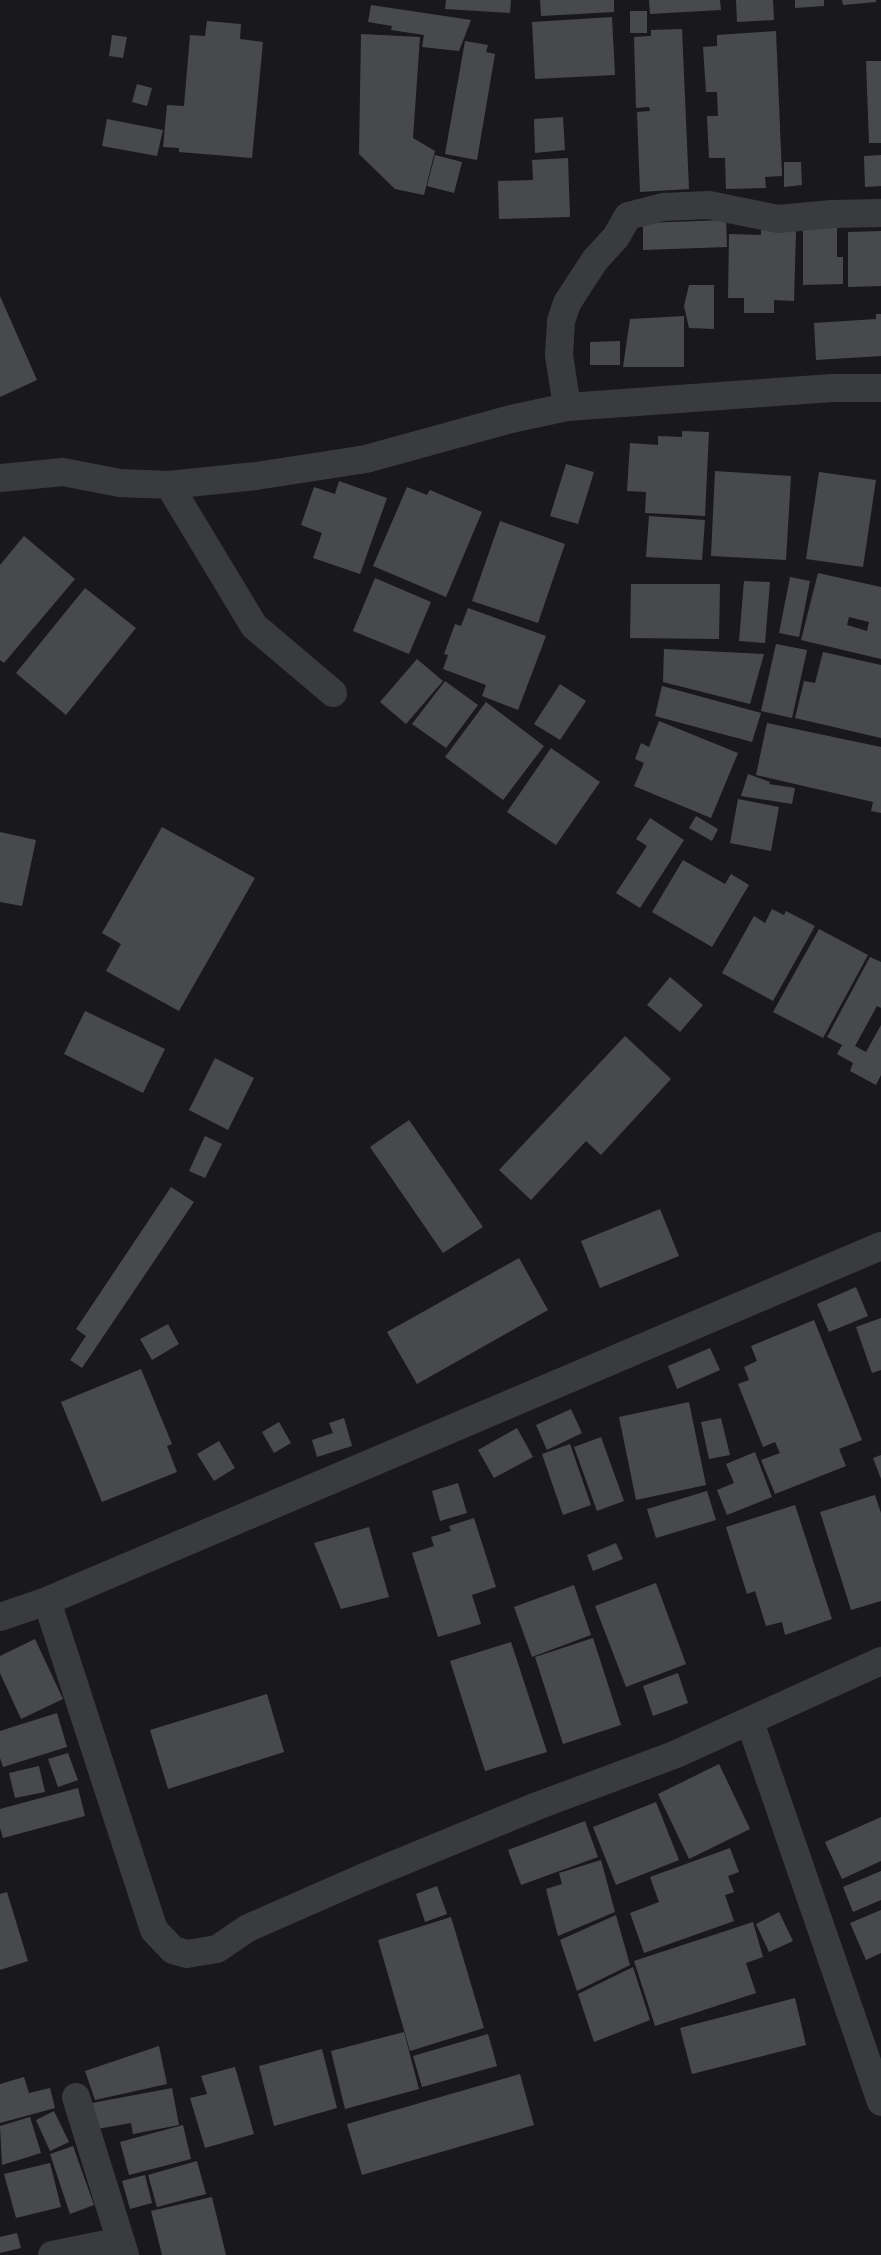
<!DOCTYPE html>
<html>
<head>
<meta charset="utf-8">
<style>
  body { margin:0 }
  canvas { display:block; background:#19191b }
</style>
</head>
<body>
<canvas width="881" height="2255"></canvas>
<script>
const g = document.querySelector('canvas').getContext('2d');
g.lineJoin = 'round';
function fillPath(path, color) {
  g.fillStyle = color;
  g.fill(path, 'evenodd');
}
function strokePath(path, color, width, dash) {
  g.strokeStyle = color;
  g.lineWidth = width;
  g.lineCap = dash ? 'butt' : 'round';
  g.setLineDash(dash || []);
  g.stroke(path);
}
const building = new Path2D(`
  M446,0H511L510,13L445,9Z
  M540,0H614V12L541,16Z
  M649,0H720L721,10L650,14Z
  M736,0H773L774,20L737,22Z
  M795,0H824V6L795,8Z
  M842,0H876V2L843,5Z
  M371,5L471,20L459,51L422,47L424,35L391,30L392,26L368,22Z
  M630,11H647V33H630Z
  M612,17L615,75L535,79L532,22Z
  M207,21L241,24L240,39L263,42L252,158L179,152V148L163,147L167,105L184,106L190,35L205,36Z
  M682,29L689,189L640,192L637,112L650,111L649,107L636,108L634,37L651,36V30Z
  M776,31L782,176L765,177L766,188L726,189L725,158H709L707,116H718L717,92H706L703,47L717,46V35Z
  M361,34L420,37L413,138L435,151L424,195L395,189L359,154Z
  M112,35L127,37L123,58L109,56Z
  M465,41L488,45L486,52L495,54L477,160L445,154Z
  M866,61H881V143H869Z
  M137,84L152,88L147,106L132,102Z
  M563,117L565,150L535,153L534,119Z
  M107,119L163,130L157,156L102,146Z
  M435,155L462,162L454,193L427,186Z
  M881,155V186L865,187L864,156Z
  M568,158L570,217L499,219L498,181L533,180L532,160Z
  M784,162H801L802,185L784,187Z
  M726,220L727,247L643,250V223Z
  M837,227V257H843V284L803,285V228Z
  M761,230L796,231L794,301L774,300V313H744V298H728L729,234L761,235Z
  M881,231V286L848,287V232Z
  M689,285H714V329L689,328L684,306Z
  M0,296L37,380L0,397Z
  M876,314H881V356L816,360L814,323L876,319Z
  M684,316V367H623L630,319Z
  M620,341V365H590V342Z
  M682,431L709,432L705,516L645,513L646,492L627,491L630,443L658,445V436L682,437Z
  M566,464L594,472L578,524L550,516Z
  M715,471L791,476L786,560L711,556Z
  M819,472L876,480L863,567L806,559Z
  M339,481L387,498L360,574L313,558L322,533L301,525L314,487L335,494Z
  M407,487L427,495L430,490L482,512L446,597L373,566Z
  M649,516L705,520L702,560L646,557Z
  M500,521L565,544L538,623L472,601Z
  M24,536L75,579L4,663L0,660V565Z
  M818,573L881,587V659L801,640ZM849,617L869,622L867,631L847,625Z
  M790,577L810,581L799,637L779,633Z
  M375,578L431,602L409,654L353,631Z
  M744,581L770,582L765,643L739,641Z
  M631,584H720L719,639L630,638Z
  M85,588L136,628L66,715L16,673Z
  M468,608L546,636L518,710L482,696L486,685L443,669L448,655L444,654L455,624L461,626Z
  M776,644L807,650L792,718L761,711Z
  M664,649L764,654L750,704L663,682Z
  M823,652L881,665V738L795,718L804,681L815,683Z
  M417,659L443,681L406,724L380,702Z
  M445,681L478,705L446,748L412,724Z
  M560,684L586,701L560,740L534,724Z
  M662,686L761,713L752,742L655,716Z
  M486,702L544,746L503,800L445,757Z
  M659,721L738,753L711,818L634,786L644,763L635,759L641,743L649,747Z
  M767,723L881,747V813L871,811L873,802L756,775Z
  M551,748L600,782L556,845L507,812Z
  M748,774L770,782L769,784L795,788L792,804L741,796Z
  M738,799L779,807L771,851L730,843Z
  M696,816L718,829L712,841L689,828Z
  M650,818L684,840L640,908L616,893L647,846L636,839Z
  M162,827L255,878L179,1011L106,971L121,944L102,933Z
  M0,832L36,840L22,906L0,902Z
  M683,860L725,884L731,874L749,885L712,947L652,912Z
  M772,909L784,915L786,911L815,926L773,1001L722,973L754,916L765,923Z
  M819,929L868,955L823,1038L773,1012Z
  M870,957L881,962V1008L877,1006L855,1046L866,1052L881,1025V1075L876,1085L850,1071L853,1063L837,1054L842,1045L827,1037Z
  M670,977L703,1005L680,1032L647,1005Z
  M85,1011L165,1049L143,1093L64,1054Z
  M625,1036L671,1079L601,1155L586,1141L531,1200L499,1170Z
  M215,1058L254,1078L228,1130L189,1110Z
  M409,1120L483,1227L443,1253L370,1147Z
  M205,1136L222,1144L205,1178L189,1171Z
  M171,1187L194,1202L82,1368L70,1360L86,1336L76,1329Z
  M660,1209L679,1256L600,1288L581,1241Z
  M519,1258L548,1310L417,1384L387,1332Z
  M856,1287L868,1316L829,1332L817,1304Z
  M881,1318V1370L872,1373L856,1327Z
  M814,1320L862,1440L839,1449L846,1466L775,1494L761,1460L780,1453L775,1442L763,1447L738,1384L749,1380L744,1367L757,1361L751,1346Z
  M168,1324L179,1344L152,1360L140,1339Z
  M710,1348L720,1370L677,1389L668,1366Z
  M141,1369L172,1444L167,1446L177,1472L102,1502L61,1402Z
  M689,1402L706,1485L636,1500L619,1417Z
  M571,1409L582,1433L547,1450L536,1425Z
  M344,1418L352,1446L317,1457L312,1440L333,1433L329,1423Z
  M721,1418L730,1455L709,1459L701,1422Z
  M279,1422L291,1443L274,1453L262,1432Z
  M517,1428L533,1457L494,1478L478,1450Z
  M601,1437L624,1501L597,1511L574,1447Z
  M219,1441L235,1468L214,1481L197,1454Z
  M570,1444L591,1505L563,1515L542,1454Z
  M755,1452L772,1497L727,1515L717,1490L734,1483L726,1464Z
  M881,1455V1479L873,1458Z
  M458,1483L467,1513L440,1521L432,1491Z
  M707,1491L716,1520L656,1538L647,1509Z
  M875,1495L881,1513V1601L851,1610L820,1512Z
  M795,1505L832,1619L785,1635L782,1622L766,1626L755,1591L747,1594L726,1527Z
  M474,1518L496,1587L472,1595L481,1624L438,1637L412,1553L434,1546L431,1537L451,1531L449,1526Z
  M369,1527L389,1597L341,1609L314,1543Z
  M616,1543L623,1559L593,1571L587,1555Z
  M656,1583L686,1664L626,1687L595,1606Z
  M574,1585L591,1635L532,1657L514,1607Z
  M593,1638L621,1725L563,1744L535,1657Z
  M35,1639L63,1699L21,1719L0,1673V1656Z
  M511,1642L547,1752L485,1771L450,1661Z
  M678,1673L688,1703L653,1716L643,1686Z
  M267,1694L284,1752L168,1789L150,1730Z
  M57,1713L67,1747L3,1767L0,1758V1731Z
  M68,1753L78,1780L58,1787L48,1759Z
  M719,1764L750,1829L689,1859L658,1794Z
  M39,1766L45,1792L15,1798L9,1773Z
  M78,1788L85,1816L3,1838L0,1828V1809Z
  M656,1802L679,1860L616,1885L593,1827Z
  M881,1817V1861L842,1879L825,1842Z
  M585,1821L598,1857L521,1885L508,1850Z
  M730,1848L739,1872L728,1876L734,1892L725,1895L734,1921L644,1953L630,1913L659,1902L650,1877Z
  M601,1860L615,1912L558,1936L546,1889L562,1884L559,1873Z
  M881,1871V1900L853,1912L843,1887Z
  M437,1886L447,1914L425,1922L416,1894Z
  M7,1892L28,1961L0,1970V1894Z
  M881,1910V1953L866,1960L850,1923Z
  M779,1912L793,1941L769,1952L756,1924Z
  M616,1915L630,1965L577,1991L560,1940Z
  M451,1917L484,2028L410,2051L378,1940Z
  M753,1922L763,1957L746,1963L756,1993L655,2026L634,1961Z
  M633,1967L650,2020L594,2042L578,1994Z
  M795,1998L806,2045L692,2074L680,2028Z
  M404,2032L419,2089L345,2109L331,2051Z
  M488,2034L497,2066L422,2087L413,2056Z
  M159,2046L167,2084L95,2100L85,2071Z
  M322,2049L337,2108L274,2126L259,2066Z
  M235,2067L254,2134L205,2148L190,2098L207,2094L201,2076Z
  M520,2074L534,2125L362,2175L347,2124Z
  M24,2077L29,2093L50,2088L55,2108L0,2123V2084Z
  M172,2088L179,2125L133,2134L131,2123L97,2129L92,2103Z
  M54,2111L69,2142L50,2151L36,2120Z
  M30,2117L41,2153L2,2165L0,2126Z
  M183,2125L191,2159L129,2175L120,2142Z
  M73,2146L94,2205L70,2214L50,2154Z
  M197,2161L206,2194L157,2207L148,2175Z
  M50,2163L61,2207L16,2218L4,2174Z
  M145,2175L152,2203L130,2209L122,2181Z
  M212,2197L226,2255H162L151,2211Z
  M17,2233L21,2248L0,2253V2237Z`);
const street = new Path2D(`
  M567,407L559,355L561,321L567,303L595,260L616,237L628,216L663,207L709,205L778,219L832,214L881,213
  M0,478L63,472L120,483L169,485L256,476L366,459L511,419L567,407L832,388H881
  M169,485L254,626L333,693
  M47,1601L154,1930L173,1950L187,1954L217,1949L248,1928L362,1878L537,1806L674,1755L881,1661
  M0,1617L47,1601L881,1246
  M750,1722L881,2102
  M76,2097L125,2255
  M52,2255L121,2241`);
fillPath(building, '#48494d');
strokePath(street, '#3a3b3f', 28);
</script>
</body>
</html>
